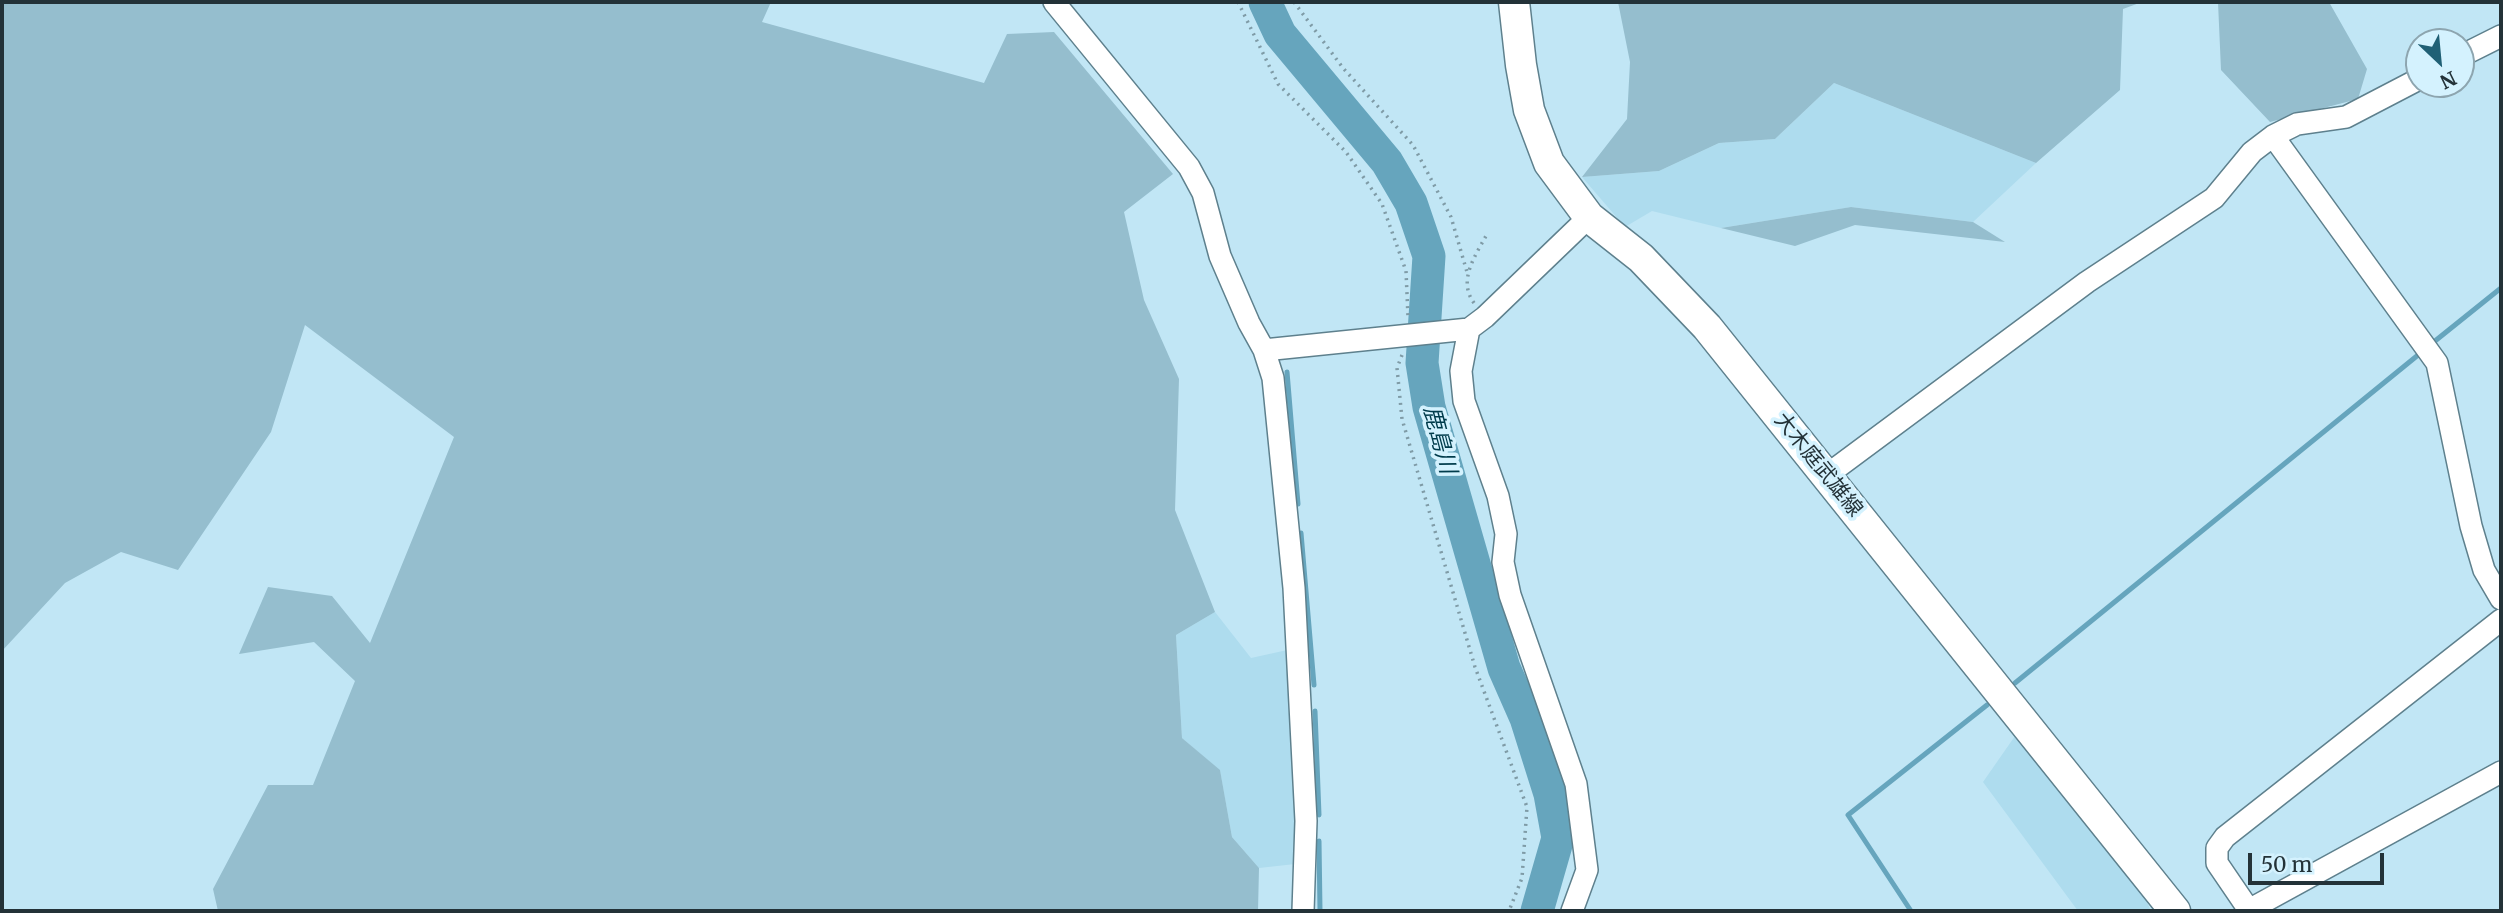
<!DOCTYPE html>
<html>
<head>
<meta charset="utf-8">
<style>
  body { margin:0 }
  #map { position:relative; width:2503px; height:913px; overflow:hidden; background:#c1e6f5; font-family:Merriweather,serif }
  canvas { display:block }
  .frame { position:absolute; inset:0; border:4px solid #233238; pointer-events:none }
  .north { position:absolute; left:2405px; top:28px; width:70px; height:70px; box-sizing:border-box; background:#d4f2fe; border:2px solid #8da5af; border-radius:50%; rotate:154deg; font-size:19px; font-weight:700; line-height:28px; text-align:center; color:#233238 }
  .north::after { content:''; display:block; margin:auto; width:24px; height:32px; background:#206075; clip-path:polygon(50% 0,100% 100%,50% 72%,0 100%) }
  .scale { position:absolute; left:2248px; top:853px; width:136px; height:32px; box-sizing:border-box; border:4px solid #233238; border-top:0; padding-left:9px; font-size:21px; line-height:24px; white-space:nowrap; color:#233238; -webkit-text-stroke:5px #d4f2fe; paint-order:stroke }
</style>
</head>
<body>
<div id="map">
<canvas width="2503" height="913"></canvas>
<div class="frame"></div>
<div class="north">N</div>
<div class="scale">50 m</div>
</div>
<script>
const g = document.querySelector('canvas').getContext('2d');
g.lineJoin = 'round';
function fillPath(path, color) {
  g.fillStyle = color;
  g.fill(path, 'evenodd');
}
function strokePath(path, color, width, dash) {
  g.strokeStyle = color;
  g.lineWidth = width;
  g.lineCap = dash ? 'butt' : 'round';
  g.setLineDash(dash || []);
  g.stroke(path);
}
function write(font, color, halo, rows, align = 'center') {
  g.font = font + ' Merriweather,"Noto Sans JP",serif';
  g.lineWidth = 7;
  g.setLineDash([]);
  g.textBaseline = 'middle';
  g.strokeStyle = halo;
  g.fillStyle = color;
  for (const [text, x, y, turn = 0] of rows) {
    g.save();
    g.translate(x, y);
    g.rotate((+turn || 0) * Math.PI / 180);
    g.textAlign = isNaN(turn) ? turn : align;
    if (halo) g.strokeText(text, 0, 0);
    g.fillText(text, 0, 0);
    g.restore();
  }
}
const built = new Path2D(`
  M1834,83L2036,163L1973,222L1851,207L1721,228L1652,211L1625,227L1582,177L1659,171L1719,143L1775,139Z
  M1215,612L1251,658L1292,649L1295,864L1259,868L1232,837L1220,771L1182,738L1176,635Z
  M2015,736L2143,894L2151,911H2078L1983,782Z`);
const green = new Path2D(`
  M2,2H771L762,22L984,83L1007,34L1054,32L1173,174L1124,212L1144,300L1179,379L1175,510L1215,612L1176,635L1182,738L1220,770L1232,837L1259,868L1258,911H218L213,889L268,785H313L355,681L314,642L239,654L268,587L332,596L370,643L454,437L305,325L271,432L178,570L121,552L65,583L2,651Z
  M1618,2H2142L2123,9L2120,90L2036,163L1834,83L1775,139L1719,143L1659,171L1582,177L1627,119L1630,62Z
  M2218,2H2329L2367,69L2358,99L2270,122L2221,70Z
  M1851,207L1973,222L2005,242L1855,225L1795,246L1721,228Z`);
const stream = new Path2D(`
  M2430,345L2501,288
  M1287,372L1298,504
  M1301,533L1314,685
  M2015,683L2423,351
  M1315,711L1319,815
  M1319,841L1320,911
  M1911,911L1848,815L1987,705`);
const river = new Path2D(`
  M1265,2L1280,34L1387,162L1411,203L1429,256L1422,363L1429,407L1504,668L1526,718L1550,794L1558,838L1537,911`);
const path = new Path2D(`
  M1238,2L1278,84L1346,152L1382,204L1406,271L1408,317
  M1294,2L1343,68L1413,145L1451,217L1467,272
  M1474,303C1457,280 1476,255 1487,234
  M1402,355L1397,368L1402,419L1475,667L1527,807L1522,878L1509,911`);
const street = new Path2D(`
  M1054,2L1189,167L1203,193L1220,256L1249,323L1264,350L1273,378L1294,588L1306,821L1303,911
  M2461,56L2501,36
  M2273,136L2437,363L2471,526L2484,570L2501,599
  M1469,329L1461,371L1464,401L1498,496L1506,534L1503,562L1510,595L1576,784L1587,870L1572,911
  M1264,350L1469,329L1485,317L1589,217
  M1827,475L2087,282L2214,198L2252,152L2273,136L2297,124L2346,117L2419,79
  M2249,910L2217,863V848L2225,837L2501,620
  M2247,911L2501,772`);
const secondary = new Path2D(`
  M1514,2L1521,65L1529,110L1549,163L1589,217L1641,258L1707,327L2175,911`);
const streetNames = [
  ["大木庭武雄線",1818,465,51]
];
const waterNames = [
  ["鹿島川",1439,440,75]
];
fillPath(built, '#aedcee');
fillPath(green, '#95bece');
strokePath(stream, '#66a5bd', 5);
strokePath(river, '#66a5bd', 33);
strokePath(street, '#5e808d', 24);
strokePath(secondary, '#5e808d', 33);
strokePath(path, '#7f9ba6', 3.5, [2, 5]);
strokePath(street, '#fff', 21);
strokePath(secondary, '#fff', 30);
write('21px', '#233238', '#d4f2fe', streetNames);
write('italic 23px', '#003b4b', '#d4f2fe', waterNames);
</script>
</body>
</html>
